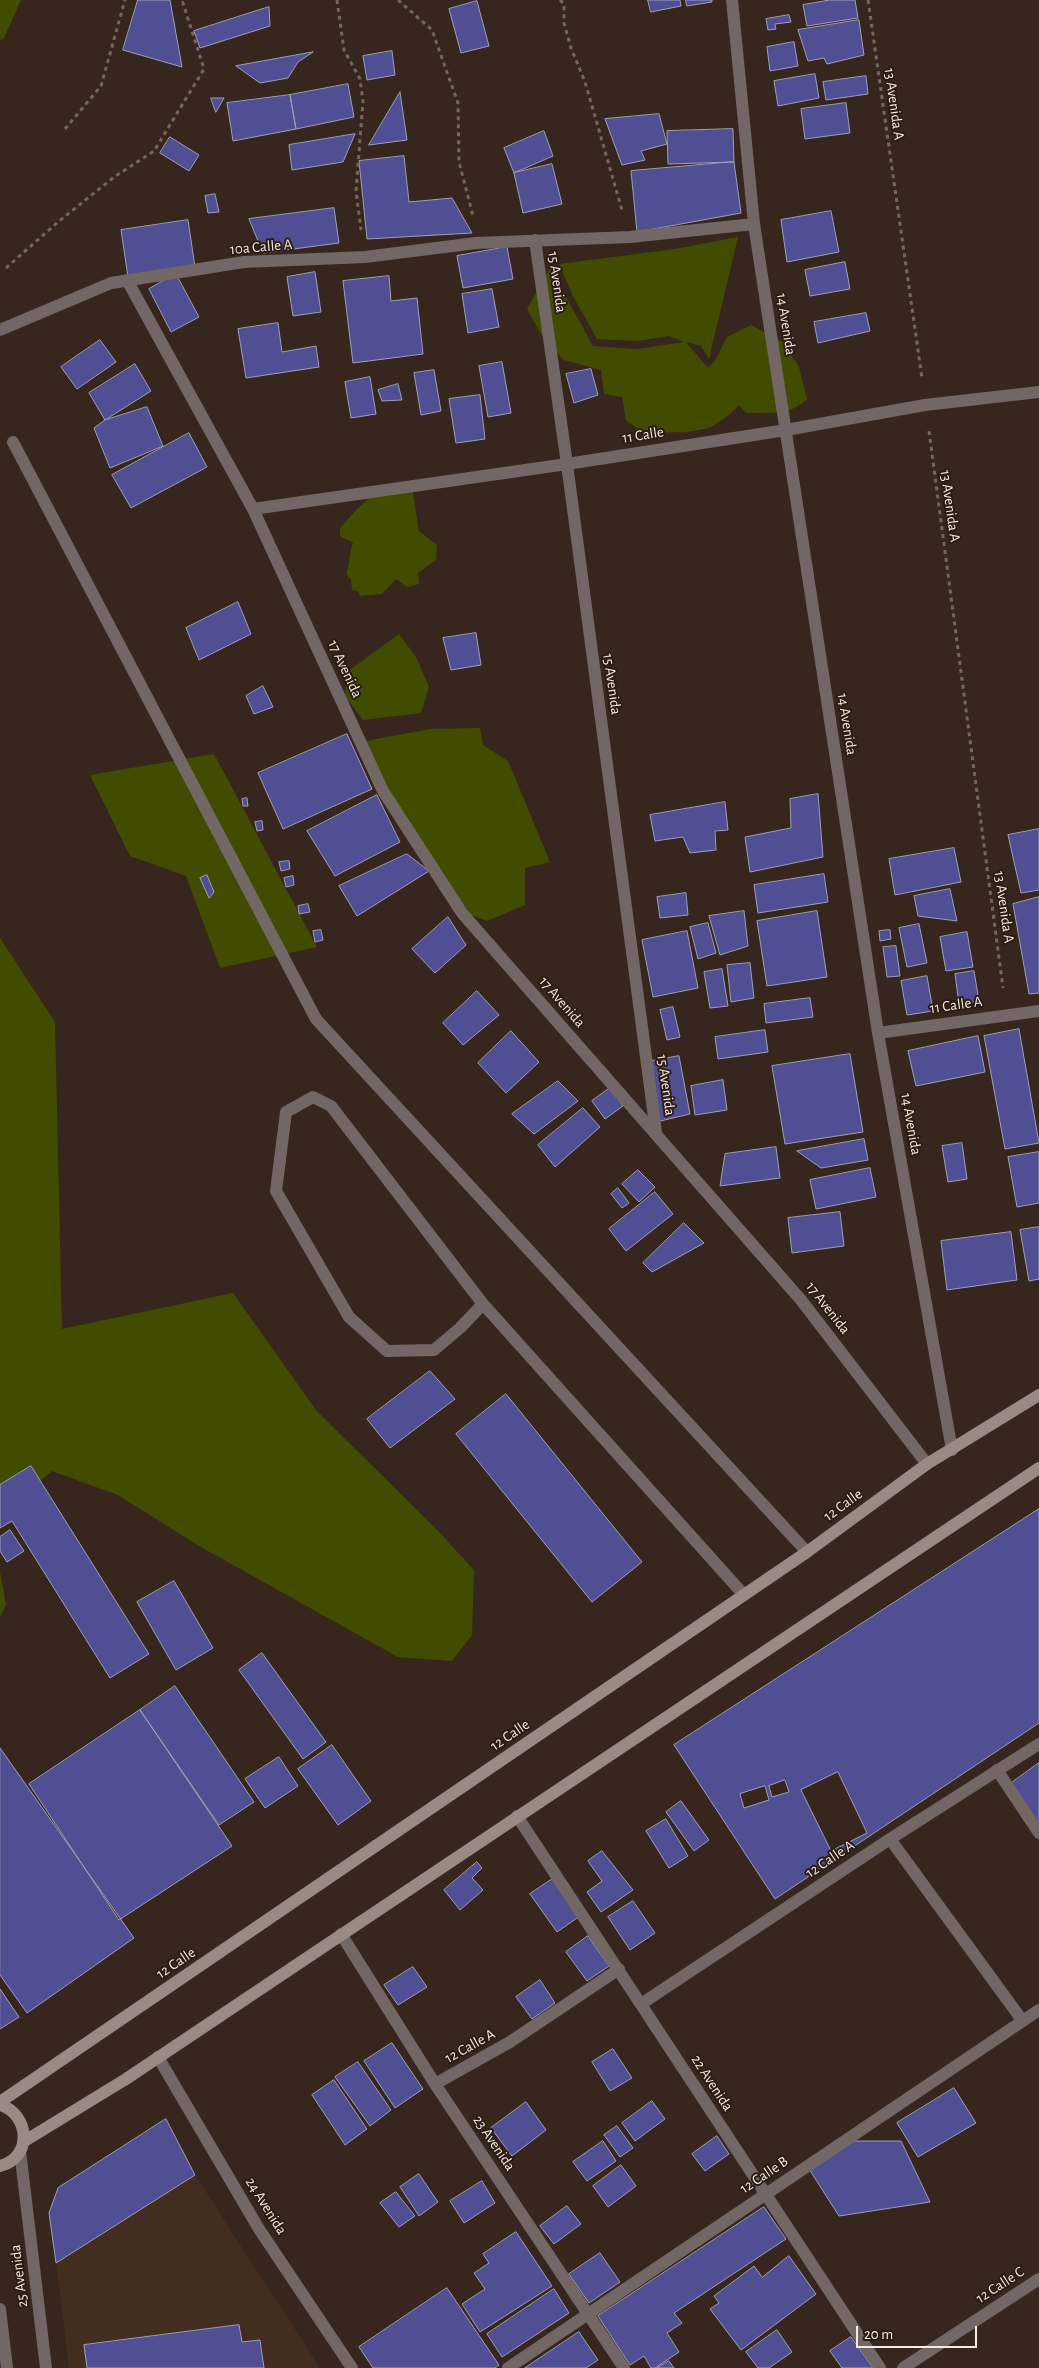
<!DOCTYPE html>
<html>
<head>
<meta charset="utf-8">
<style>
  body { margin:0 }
  #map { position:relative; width:1039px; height:2368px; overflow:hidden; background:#36261d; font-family:"Alegreya Sans",sans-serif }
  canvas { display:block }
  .scale { position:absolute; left:856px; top:2326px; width:121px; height:22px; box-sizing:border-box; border:2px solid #f5eae4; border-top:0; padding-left:6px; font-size:15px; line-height:18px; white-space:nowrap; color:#f5eae4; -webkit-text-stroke:4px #2c1d13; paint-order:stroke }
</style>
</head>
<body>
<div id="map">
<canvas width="1039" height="2368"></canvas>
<div class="scale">20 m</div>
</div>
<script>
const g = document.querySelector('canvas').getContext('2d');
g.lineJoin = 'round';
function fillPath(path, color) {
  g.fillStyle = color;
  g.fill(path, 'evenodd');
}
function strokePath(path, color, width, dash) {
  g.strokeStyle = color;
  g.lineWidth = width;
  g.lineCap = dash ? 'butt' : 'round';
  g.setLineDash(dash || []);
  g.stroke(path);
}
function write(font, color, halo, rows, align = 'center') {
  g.font = font + ' "Alegreya Sans",sans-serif';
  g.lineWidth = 4;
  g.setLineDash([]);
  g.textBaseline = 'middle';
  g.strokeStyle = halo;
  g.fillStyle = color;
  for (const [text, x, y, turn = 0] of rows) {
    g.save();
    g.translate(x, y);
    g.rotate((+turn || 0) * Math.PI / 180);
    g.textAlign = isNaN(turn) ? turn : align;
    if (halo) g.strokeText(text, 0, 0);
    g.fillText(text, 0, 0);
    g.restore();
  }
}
const built = new Path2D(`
  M195,2175L320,2368H69L56,2263Z`);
const green = new Path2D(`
  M0,0H21L4,38L0,41Z
  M738,237L709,359L701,346L686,342L708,368L715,361L727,337L751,325L783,342L799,367L807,399C791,416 768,413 746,413L739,405L729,415L710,428L686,432L643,433L626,420L622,397L604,394L601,370L564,360L546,343L527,309L550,268L593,346L637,349L684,342L669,336L637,341L597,339L574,298L559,264L675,249Z
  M412,488L419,531L437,545L436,560L418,573L419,584L407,587L396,579L382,594L360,596L358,591L352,590L351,579L346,574C350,563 349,554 353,543L340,536V528L357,509L374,494Z
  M399,634L416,657L429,687L421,713L363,720L345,696L347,672Z
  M480,728L483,745L508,761L550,862L525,868V905L487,921L471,915L402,818L366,741L430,729Z
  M214,754L317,947L220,968L186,876L130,856L90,775Z
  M0,938L55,1022L62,1329L233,1293L316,1410L438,1531L474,1570L472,1635L452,1661L398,1657L199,1546L118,1495L52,1471L0,1515Z
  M0,1572L6,1604L0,1618Z`);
const building = new Path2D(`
  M138,0H170L182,67L123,50Z
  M648,0H680L681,6L651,12Z
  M686,0H712V2L687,6Z
  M830,0H855L858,18L807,26L803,5Z
  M477,1L489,46L461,53L449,9Z
  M269,7L270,26L200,48L194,31Z
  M789,15L791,22L775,24L776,29L768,30L766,19Z
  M859,20L864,55L827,64L824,58L808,61L798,30Z
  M794,42L798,66L770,71L767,47Z
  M392,51L395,75L367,80L363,56Z
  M313,52L298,62L288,78L260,83L236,66Z
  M815,74L819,98L778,106L774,81Z
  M866,76L868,94L826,100L823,82Z
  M348,84L354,117L296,129L290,95Z
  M400,92L407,140L369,145Z
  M290,95L296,129L233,141L227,103Z
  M211,98H224L216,112Z
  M846,103L850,133L805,139L801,109Z
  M659,114L667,144L641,151L645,160L622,165L605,119Z
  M733,129L734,162L668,164L667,131Z
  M544,131L553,156L514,173L504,148Z
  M355,134L343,162L292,170L289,145Z
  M170,137L199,155L189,171L160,153Z
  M404,156L409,202L452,198L472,233L367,239L359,161Z
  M734,162L741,213L637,232L631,171Z
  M552,164L562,204L523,213L514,173Z
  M215,194L219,212L208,213L205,196Z
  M334,208L339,243L263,253L249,219Z
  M831,211L839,252L787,262L781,220Z
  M188,220L195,267L128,277L121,230Z
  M507,247L513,279L463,288L457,256Z
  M845,262L850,289L810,296L805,270Z
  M315,272L321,312L293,316L287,277Z
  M176,274L199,317L171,332L149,289Z
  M389,276L391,301L417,298L423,354L353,363L343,281Z
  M492,289L499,327L468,333L462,294Z
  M866,313L870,331L818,343L814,322Z
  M278,323L282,352L316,346L319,367L246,378L238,329Z
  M100,340L116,362L77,389L61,367Z
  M502,362L511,413L488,417L479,366Z
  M135,364L151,391L105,420L89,393Z
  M591,369L598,395L574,403L566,374Z
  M434,370L441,411L421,415L414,373Z
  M370,377L376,414L351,418L345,382Z
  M398,384L402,400L382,401L378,390Z
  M480,395L485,439L456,443L449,399Z
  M147,407L163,446L110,468L94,428L105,420Z
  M189,433L207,467L131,508L112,475Z
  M238,602L251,634L199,660L186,628Z
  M476,633L481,665L451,670L443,638Z
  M263,686L273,707L254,714L246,696Z
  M347,734L372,789L283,829L258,773Z
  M818,794L823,857L750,872L745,837L791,828L790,799Z
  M377,795L400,842L335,876L307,831Z
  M247,798L248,806H243L242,799Z
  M725,802L728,830L715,831L716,850L690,853L683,837L655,841L650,815Z
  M262,821L263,830L257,831L255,822Z
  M1039,829V890L1021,893L1008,835Z
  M954,848L961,882L895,895L889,859Z
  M407,854L429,871L357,916L339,886Z
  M289,861L290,869L281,871L279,862Z
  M824,874L828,902L758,913L754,885Z
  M207,875L214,892L209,898L200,878Z
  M293,876L294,885L286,887L284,878Z
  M950,889L957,921L918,916L914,896Z
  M686,893L688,915L660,918L657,897Z
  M1039,897V993L1029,994L1013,904Z
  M308,904L310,912L299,914L298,906Z
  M744,911L748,946L720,955L709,916Z
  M817,911L827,977L767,986L757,921Z
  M448,917L466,945L435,973L412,949Z
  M708,923L716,953L698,959L690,927Z
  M919,924L927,963L907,967L899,928Z
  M321,930L323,940L315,942L313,931Z
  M890,930L891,939L880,941L879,931Z
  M687,931L698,988L653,997L642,940Z
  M967,932L973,967L946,971L940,937Z
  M896,946L900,976L887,977L883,947Z
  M750,963L754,998L731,1002L727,965Z
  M722,969L728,1006L710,1008L704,972Z
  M974,971L979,1001L959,1004L955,974Z
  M927,976L933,1011L907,1015L901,981Z
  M477,991L499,1015L463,1045L443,1023Z
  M810,998L813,1017L766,1023L764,1004Z
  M673,1007L680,1037L667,1040L660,1010Z
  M1019,1029L1039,1143L1005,1149L984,1036Z
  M765,1030L768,1052L718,1059L715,1037Z
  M511,1031L539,1062L506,1093L478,1063Z
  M978,1036L985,1072L916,1086L908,1051Z
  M850,1054L863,1132L785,1144L772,1066Z
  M679,1056L690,1114L660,1121L647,1062Z
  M723,1080L727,1110L695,1115L691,1086Z
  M558,1081L578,1101L534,1134L512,1114Z
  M610,1088L623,1106L605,1119L592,1101Z
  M583,1108L600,1127L555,1167L538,1145Z
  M864,1139L868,1160L821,1168L797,1151Z
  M962,1143L967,1179L948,1182L942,1146Z
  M776,1147L780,1178L720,1186L725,1154Z
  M1039,1152V1203L1017,1207L1008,1157Z
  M870,1168L876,1197L816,1209L810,1180Z
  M638,1170L655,1187L639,1202L622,1184Z
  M618,1188L629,1203L622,1208L611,1194Z
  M655,1192L673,1214L626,1251L609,1229Z
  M840,1212L844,1246L792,1253L788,1218Z
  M684,1223L704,1243L652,1272L643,1263Z
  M1039,1227V1279L1029,1281L1020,1230Z
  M1011,1232L1017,1280L947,1290L941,1241Z
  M430,1371L455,1399L390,1448L367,1419Z
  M506,1394L642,1562L592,1602L456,1434Z
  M31,1466L149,1654L110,1678L12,1521L0,1528V1485Z
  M1039,1509V1723L775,1899L674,1745Z
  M10,1530L24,1551L7,1562L0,1551V1537Z
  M174,1581L213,1648L176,1670L137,1602Z
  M262,1653L326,1742L303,1759L239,1670Z
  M175,1686L254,1802L219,1825L140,1710Z
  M140,1710L232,1846L119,1920L29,1784Z
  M332,1745L371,1801L338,1825L298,1769Z
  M0,1748L134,1938L27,2013L0,1975Z
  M279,1757L298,1786L265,1808L245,1779Z
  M1039,1763V1823L1010,1784Z
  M838,1772L867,1833L831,1851L801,1790Z
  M785,1780L789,1792L772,1797L769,1786Z
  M765,1786L769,1800L744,1808L740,1794Z
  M681,1801L709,1840L694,1851L666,1812Z
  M666,1819L688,1856L669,1868L646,1831Z
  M602,1851L633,1890L601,1912L587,1892L602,1881L588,1861Z
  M477,1862L482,1868L472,1878L483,1890L460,1910L444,1890Z
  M554,1878L580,1916L557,1932L530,1894Z
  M633,1901L655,1933L630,1950L608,1917Z
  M588,1936L609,1966L587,1981L566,1952Z
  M413,1967L427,1987L398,2005L384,1985Z
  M540,1980L555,2003L532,2019L516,1997Z
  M0,1989L19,2017L0,2029Z
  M392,2043L423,2089L395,2108L364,2061Z
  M613,2049L632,2078L610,2091L592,2062Z
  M358,2062L391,2110L370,2126L335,2077Z
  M334,2080L367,2129L345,2145L312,2095Z
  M954,2088L976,2123L918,2157L897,2123Z
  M652,2101L665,2119L635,2141L622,2123Z
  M526,2102L546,2130L512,2156L491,2128Z
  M166,2119L195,2175L56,2263L49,2213L58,2188Z
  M617,2126L633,2148L620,2157L604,2135Z
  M717,2136L729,2154L705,2171L692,2154Z
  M603,2141L616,2161L587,2181L573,2162Z
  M853,2141H901L930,2202L839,2216L809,2169Z
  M621,2165L636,2186L608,2207L593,2186Z
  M419,2174L438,2202L419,2216L400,2187Z
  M482,2181L495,2203L464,2223L450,2201Z
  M396,2192L415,2216L399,2227L380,2203Z
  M567,2206L581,2224L554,2244L540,2226Z
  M764,2207L786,2239L674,2313L682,2323L667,2333L679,2352L655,2368H651L644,2356L630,2365L598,2316Z
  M516,2232L552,2286L480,2332L462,2304L485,2289L474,2273L489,2263L483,2254Z
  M600,2253L620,2282L589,2303L569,2274Z
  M789,2256L816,2294L741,2350L710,2309L719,2303L714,2296L754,2266L762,2277Z
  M447,2288L499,2365L495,2368H373L359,2347Z
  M554,2289L569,2313L502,2357L487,2334Z
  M239,2325L242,2342L260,2340L264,2368H87L84,2345Z
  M777,2330L792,2352L769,2368H758L746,2352Z
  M579,2332L598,2360L586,2368H525Z
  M851,2337L873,2368H842L830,2351Z
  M669,2361L674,2368H657Z`);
const path = new Path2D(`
  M337,0L344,50L360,79L363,101L356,191L361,230
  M398,0L432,30L458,103L459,162L473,216
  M560,0L564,4V23L571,48L585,82L622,210
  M868,0L922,378
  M65,129L101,86L125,0
  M6,268L58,222L114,177L154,151L204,69L182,0
  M929,431L1003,988`);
const service = new Path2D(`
  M13,442L316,1019L807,1552
  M483,1304L460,1328L434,1350L387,1351L349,1317L276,1191L286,1112L313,1097L331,1106L483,1304L744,1595`);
const minor = new Path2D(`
  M732,0L754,224L878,1033L952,1450
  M535,240L567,464L656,1132
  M127,280L253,509L383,791L462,913L801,1300L927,1464
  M0,330L111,283L244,262L365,257L476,243L630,237L754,224
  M253,509L567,464L786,430L925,405L1039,392
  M878,1033L1039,1011
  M997,1770L1039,1833
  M517,1816L880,2368
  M890,1839L1022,2020
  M341,1934L435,2084L624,2368
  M641,2004L890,1839L1039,1744
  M158,2057L259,2229L352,2368
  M435,2084L510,2042L619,1969
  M508,2368L1039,2010
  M903,2368L1039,2279`);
const tertiary = new Path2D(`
  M20,2151L46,2368
  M0,2309L7,2368`);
const secondary = new Path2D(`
  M0,2102L807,1552L927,1464L1039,1395
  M0,2105C30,2114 33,2158 0,2166
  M23,2142L126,2079L1039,1468`);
const streetNames = [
  ["13 Avenida A",894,104,82],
  ["10a Calle A",261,247,-5],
  ["15 Avenida",557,282,82],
  ["14 Avenida",786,324,81],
  ["11 Calle",643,435,-9],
  ["13 Avenida A",950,506,82],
  ["17 Avenida",345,669,65],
  ["15 Avenida",612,684,82],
  ["14 Avenida",847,724,81],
  ["13 Avenida A",1004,907,82],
  ["17 Avenida",562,1002,49],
  ["11 Calle A",956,1005,-8],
  ["15 Avenida",666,1085,82],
  ["14 Avenida",911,1124,80],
  ["17 Avenida",828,1308,52],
  ["12 Calle",843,1505,-36],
  ["12 Calle",510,1735,-34],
  ["12 Calle A",830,1859,-34],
  ["12 Calle",176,1963,-34],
  ["12 Calle A",470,2046,-29],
  ["22 Avenida",712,2083,57],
  ["23 Avenida",494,2143,56],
  ["12 Calle B",764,2175,-34],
  ["24 Avenida",266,2206,58],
  ["25 Avenida",19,2276,-97],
  ["12 Calle C",1000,2285,-33]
];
fillPath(built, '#432d20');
fillPath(green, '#424c00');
fillPath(building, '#504f94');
strokePath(building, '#9ea0b5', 1);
strokePath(path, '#75665e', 3, [4, 4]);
strokePath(service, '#726765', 12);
strokePath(minor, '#726765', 12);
strokePath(tertiary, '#726765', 12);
strokePath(secondary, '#9a8a86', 12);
write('15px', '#f5eae4', '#2c1d13', streetNames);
</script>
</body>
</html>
